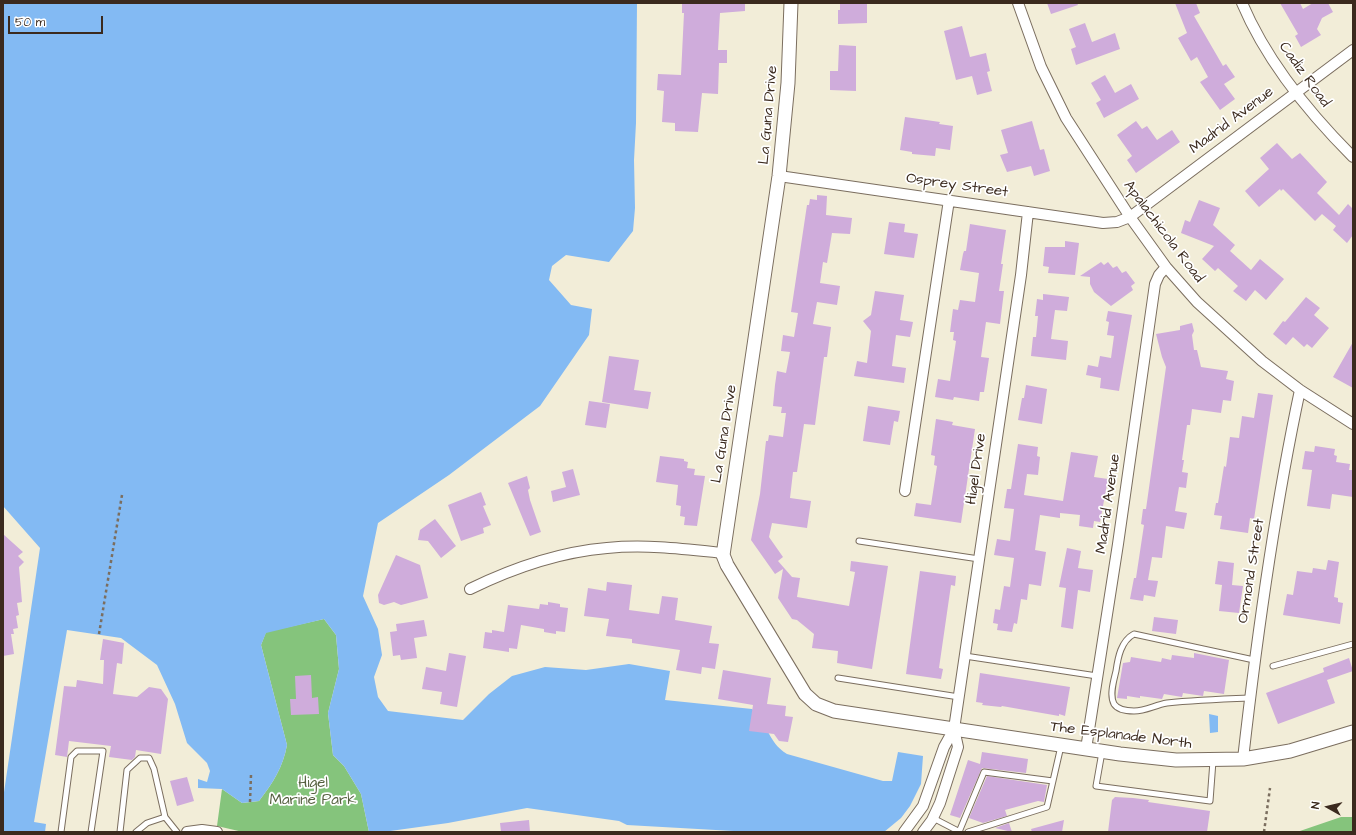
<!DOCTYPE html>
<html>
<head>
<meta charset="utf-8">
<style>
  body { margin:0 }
  #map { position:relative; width:1356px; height:835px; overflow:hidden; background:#f2edd8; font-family:"Architects Daughter",sans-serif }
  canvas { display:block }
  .frame { position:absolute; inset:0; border:4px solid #3b2a1e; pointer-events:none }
  .north { position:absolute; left:1308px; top:787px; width:40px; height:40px; -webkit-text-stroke:3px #fff; paint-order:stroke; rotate:278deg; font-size:11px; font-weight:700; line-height:16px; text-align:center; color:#3b2a1e }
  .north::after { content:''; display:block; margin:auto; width:14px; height:18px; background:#3b2a1e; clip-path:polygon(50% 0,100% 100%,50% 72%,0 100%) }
  .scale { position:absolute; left:8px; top:16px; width:95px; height:18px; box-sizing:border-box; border:2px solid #3b2a1e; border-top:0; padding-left:5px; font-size:12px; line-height:14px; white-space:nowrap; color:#3b2a1e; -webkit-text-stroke:3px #fff; paint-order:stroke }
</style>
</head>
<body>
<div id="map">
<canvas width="1356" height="835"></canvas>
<div class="frame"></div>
<div class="north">N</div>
<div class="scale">50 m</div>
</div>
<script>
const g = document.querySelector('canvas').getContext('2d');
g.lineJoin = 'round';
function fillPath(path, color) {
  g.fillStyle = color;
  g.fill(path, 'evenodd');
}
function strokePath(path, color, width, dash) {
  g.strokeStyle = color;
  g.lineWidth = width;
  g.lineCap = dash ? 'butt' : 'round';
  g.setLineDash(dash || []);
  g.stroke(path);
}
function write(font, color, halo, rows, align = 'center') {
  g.font = font + ' "Architects Daughter",sans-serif';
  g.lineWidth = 3.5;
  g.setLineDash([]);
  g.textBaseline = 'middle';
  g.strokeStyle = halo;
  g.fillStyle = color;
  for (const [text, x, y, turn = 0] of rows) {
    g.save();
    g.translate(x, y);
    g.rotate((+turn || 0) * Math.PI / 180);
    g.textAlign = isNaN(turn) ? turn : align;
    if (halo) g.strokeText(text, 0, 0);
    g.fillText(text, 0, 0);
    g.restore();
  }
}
const green = new Path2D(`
  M324,619L336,635L339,669L328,713L333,755L344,766L361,794L369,832H243L217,826L222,789L242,803L259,801C273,783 283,767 287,745L261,645L266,632Z
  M1341,817H1353V832H1297Z`);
const water = new Path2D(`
  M3,3H637L636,123L634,160L635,208L633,231L609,262L566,255L552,266L549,280L571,305L592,309L589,335L540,406L449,475L378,523L363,596L378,629L382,655L374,677L378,697L388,711L463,720L489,694L512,676L545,667L586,670L629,664L670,671L665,700L752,709C757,715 764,722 767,730C773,741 776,747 787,754L883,781H892L898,752L923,756L921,784L910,806L901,818L884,832H751L627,825L619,821L527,808L448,823L383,832H369L361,794L344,766L333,755L328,713L339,669L336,635L324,619L266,633L261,645L287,745C283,767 273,783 259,801L242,803L222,789L198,788V779L207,782L210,771L207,763L187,743L175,704L157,665L121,638L67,630L34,822L46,824L45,832H3V799L40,548L3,506Z
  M1209,714L1218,716V732L1210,733Z`);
const building = new Path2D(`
  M682,3H745V11L720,13L718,50H727V63H719L718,94L702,93L698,132L675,131V123L662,122L664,91L657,90L658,74L681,75L684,13H682Z
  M840,3H867V23L838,24V10H840Z
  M1047,3H1077L1078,5L1051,14Z
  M1175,3H1196L1200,13L1194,16L1223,66L1226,64L1235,77L1224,84L1235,99L1220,110L1200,82L1208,77L1197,57L1191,61L1178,38L1187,33Z
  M1280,3H1300L1303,9L1313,3H1328L1333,12L1322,18L1317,29L1321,35L1301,47L1295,36L1298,34Z
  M1085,23L1092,42L1115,33L1120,49L1076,65L1071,49L1076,47L1069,29Z
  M962,26L970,57L986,53L990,71L987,72L992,91L977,95L972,76L956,80L944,31Z
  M839,45L856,46V91L830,90V71H838Z
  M1105,75L1115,93L1131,84L1139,99L1104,118L1096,103L1101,100L1091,83Z
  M905,117L940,122L939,124L953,126L950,150L936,148L935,156L912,154V152L900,150Z
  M1032,121L1040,150L1044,149L1050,171L1034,176L1031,166L1007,172L1000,155L1008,153L1001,130Z
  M1136,121L1142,129L1147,126L1157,140L1172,130L1180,142L1136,173L1127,160L1132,156L1117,135Z
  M1277,143L1292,159L1300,153L1327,182L1317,193L1339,215L1348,204L1353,209V235L1347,243L1333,230L1336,226L1322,214L1315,221L1283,189L1281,191L1280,189L1259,207L1245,191L1269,169L1260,158Z
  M817,195L827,196L826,215L852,218L850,234L832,233L827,263L823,262L820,283L840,286L837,305L817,302L813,324L831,327L827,357H824L815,425L804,424L797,472H793L790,498L811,501L807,528L772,523L769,537L783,557L778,561L792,577L800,578L797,597L849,606L855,572L850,571L851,561L888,566L872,669L837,663L838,651L812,648L814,634L797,620L792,619L778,598L783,569L775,574L751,540L760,494L766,441H768L769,435L783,437L786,413H781L782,407L773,406L775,385L777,371L786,373L790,352L781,351L783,335L794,337L798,313L791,312L807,205H809L810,199L817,200Z
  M1199,200L1220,208L1213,225L1235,245L1230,251L1251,270L1260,259L1284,279L1266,300L1255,290L1246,301L1233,291L1238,286L1218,268L1215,271L1202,259L1214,246L1181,233L1185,220L1190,222Z
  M889,222L905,224L904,232L918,234L914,258L884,254Z
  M970,224L1006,230L1001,264H1003L999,291H1004L1000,324L986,322L981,357L989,358L984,392H980L979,401L954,397L953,400L935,397L938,379L950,381L956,341L953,340L954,332H950L953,309L958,310L960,300L975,302L979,273L960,270L963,254L964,251H966Z
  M1065,241L1079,243L1075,275L1048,273L1049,267L1043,266L1045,247H1065Z
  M1101,262L1104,265L1108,262L1113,268L1117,266L1122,273L1126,271L1135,283L1131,286L1133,290L1111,306L1094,292L1090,284V277L1080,276Z
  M875,291L904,295L900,320L913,322L910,337L896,335L892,366L906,368L904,383L854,376L857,361L867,363L871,331L863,321L871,315Z
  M1043,294L1069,297L1067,311L1055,310L1051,339L1068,341L1066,360L1031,356L1033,337H1036L1038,316H1035L1037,299L1043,300Z
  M1306,297L1320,308L1314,315L1329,328L1312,348L1307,344L1304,347L1293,337L1286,345L1273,334L1283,321L1285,322Z
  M1108,311L1132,315L1119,391L1100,388L1101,378L1086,375L1088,365L1098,367L1100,356L1111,358L1114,336L1107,335L1109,322L1106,321Z
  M1192,323L1194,331L1192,335L1194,350H1197L1201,367L1228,371L1226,379L1234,381L1231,401L1223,400L1221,413L1192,409L1190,425H1187L1182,460H1184L1182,472L1188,473L1186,488L1179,487L1175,511L1187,513L1184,529L1166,526L1162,558L1152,557L1148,580L1158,581L1155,597L1144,595L1143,601L1130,599L1134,578H1136L1144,525L1141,524L1143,509H1146L1166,367L1162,357L1156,334L1180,330V326Z
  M1353,342V388L1333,377Z
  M609,356L639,360L634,390L651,392L648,409L602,402Z
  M1026,385L1047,389L1042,424L1018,420L1022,398H1024Z
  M1258,393L1273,395L1254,519L1250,518L1248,533L1220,529L1222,516L1214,515L1216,503H1218L1224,466L1226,467L1230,437L1239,438L1242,416L1254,418Z
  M589,401L610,404L606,428L585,425Z
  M868,406L900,411L898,422L894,421L890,445L863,441Z
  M936,419L953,422L952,425L975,429L961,523L914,516L916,503L931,505L937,466L934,465L935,456L931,455Z
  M1018,444L1038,447L1037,456L1040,457L1038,475L1027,474L1024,495L1063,501L1071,452L1098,456L1094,477L1108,479L1100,522L1094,521L1093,528L1079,526L1080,515L1060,513V518L1040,515L1035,550L1046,552L1041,586L1029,584L1027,600L1021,599L1017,624L1014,623L1012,632L997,630L998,624L993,623L995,609L1000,610L1004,586L1010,587L1014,558L994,555L997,539L1010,541L1014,509L1004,508L1007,489H1011Z
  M1315,446L1335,449L1334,455L1337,456L1336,462L1350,464L1349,470H1353V497L1332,494L1330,509L1307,506L1312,470L1302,469L1305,451L1314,452Z
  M660,456L684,459V461L688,462L687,468L695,469L694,475L705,476L697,526L684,525L685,517L680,516L681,506L676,505L678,485L656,482Z
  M573,469L580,495L553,502L551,491L566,487L562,472Z
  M527,476L530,488L528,490L530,500L541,532L530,536L508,483Z
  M481,492L486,505L483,506L491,525L483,528L484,533L461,541L448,505Z
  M435,519L456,546L441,558L428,541L418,540L420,530Z
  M3,534L23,552L18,556L24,562L19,567L22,602L17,603L19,615L16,616L18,628L13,629L14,634H11L14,654L3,656Z
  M1067,548L1081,551L1078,568L1093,570L1090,592L1078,590L1073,629L1061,627L1066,588L1059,587Z
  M396,555L420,565L428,598L401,605L394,602L384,605L379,603L378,595Z
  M1328,560L1339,562L1334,597L1338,598V602L1343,603L1340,624L1283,615L1287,594L1293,595L1297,571L1312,573L1313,568L1326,570Z
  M1218,561L1234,563L1232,585L1243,586L1239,613L1219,611L1222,585L1215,584Z
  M920,571L956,576L955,586L951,585L939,668L943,669L941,679L906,674Z
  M607,582L632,585L629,610L659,614L662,596L678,598L675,620L712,626L709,643L719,644L715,669L702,667L701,674L676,670L680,650L632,643V639L606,636L609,619L584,616L588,588L606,591Z
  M548,602L560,604V607L568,608L565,632L556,631V634L544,632V629L521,625L517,649L509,648V652L483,648L485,632L492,633V630L504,632L508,605L539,609L540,604L548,605Z
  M1154,617L1178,620L1176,634L1152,631Z
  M424,620L427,636L414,638L417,658L401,660L400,655L393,656L390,632L397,631L396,624Z
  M103,639L124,643L122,664L117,663L113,694L137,697L149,687L161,689L168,699L161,754L136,750L135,757L132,760L109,757L111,746L69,741L67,757L55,755L64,686L76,687L77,680L103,684L104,660H100Z
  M449,653L466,656L457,707L440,704L442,692L422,689L426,667L446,671Z
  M1194,653L1229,660L1224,694L1204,691L1203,696L1183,693L1182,697L1164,694L1162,699L1140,696V698L1127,696V699L1117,698L1123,663L1130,662L1131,657L1161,662L1162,658L1171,660L1172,655L1194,658Z
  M1349,658L1353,671L1327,680L1335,703L1278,724L1266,693L1324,672L1323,668Z
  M723,670L771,678L767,704L786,706L785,716L793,717L788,742L779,741L774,734L749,731L753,705L718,699Z
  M980,673L1070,687L1065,716L1059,714V716L1002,706L1001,707L982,705L983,703L976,702Z
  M311,675L312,698L318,697L319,714L291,715L290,699H296L295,676Z
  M982,752L1028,759L1026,773L982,768L960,818L950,815L968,760L980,764Z
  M987,776L1047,785L1044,802L1038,801L1005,810L1007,816L983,823L969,818Z
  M187,777L194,801L177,806L170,781Z
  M1115,797L1133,798L1149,800L1148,802L1210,811L1207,832H1108L1112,800Z
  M529,820L530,832H501L500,823Z
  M1064,820L1062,832H1032L1031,829Z
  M1009,823L1012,832L995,828Z`);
const path = new Path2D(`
  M99,634L122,495
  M250,802L251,775
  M1264,832L1270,788`);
const service = new Path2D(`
  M859,541L979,559
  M965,656L1097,676
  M1273,666L1353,644
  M838,678L959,697
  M1250,698C1222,699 1194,700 1167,703C1155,705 1146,711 1134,711C1128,711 1118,710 1114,704C1109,695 1114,680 1116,671C1118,657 1121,641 1134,634L1254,660
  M1102,752L1096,786L1210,801L1213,761
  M933,818L960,832
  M61,832L71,757L77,751H103L91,832
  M120,832L127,770L140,758H149L154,769L165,817L177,832
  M136,832L147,823L165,817
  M959,832L984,772L1053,781
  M968,832L1047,807L1061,746`);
const minor = new Path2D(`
  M1018,3L1041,67L1066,118L1130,217L1166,267L1197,302L1262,361L1300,390L1353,424
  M1242,3C1267,62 1308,112 1353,157
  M779,176L1103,223L1117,222L1130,217L1353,50
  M905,491L949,200
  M470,589C513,568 559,552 607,548C646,544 685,549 723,553
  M1086,749L1118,544L1155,284L1159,275L1166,267
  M1243,759C1257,635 1274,512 1300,390
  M187,832L202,830L217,832
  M904,832L923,806L944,747L954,729L1021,275L1028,212
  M923,832L932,820L940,803L958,747L954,729`);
const tertiary = new Path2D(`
  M791,3L788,83L779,176L723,555L727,565L805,694L816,704L834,711L1120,754L1176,760L1243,759L1290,751L1353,732`);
const streetNames = [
  ["Cadiz Road",1304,75,54],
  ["La Guna Drive",769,115,-85],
  ["Madrid Avenue",1232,121,-37],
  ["Osprey Street",957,186,8],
  ["Apalachicola Road",1163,232,53],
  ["La Guna Drive",725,434,-81],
  ["Higel Drive",977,469,-82],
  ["Madrid Avenue",1109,504,-82],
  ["Ormond Street",1252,571,-81],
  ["The Esplanade North",1121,736,7]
];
const parkNames = [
  ["Higel",313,784],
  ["Marine Park",313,801]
];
fillPath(green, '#85c47c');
fillPath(water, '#83baf3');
fillPath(building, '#cfacdb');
strokePath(service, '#7b6e5f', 7);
strokePath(minor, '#7b6e5f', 12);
strokePath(tertiary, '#7b6e5f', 15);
strokePath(path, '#7b6e5f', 2.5, [3, 3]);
strokePath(service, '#fff', 5);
strokePath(minor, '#fff', 10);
strokePath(tertiary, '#fff', 13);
write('15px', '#3b2a1e', '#fff', streetNames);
write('15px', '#55603f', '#fff', parkNames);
</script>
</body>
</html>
